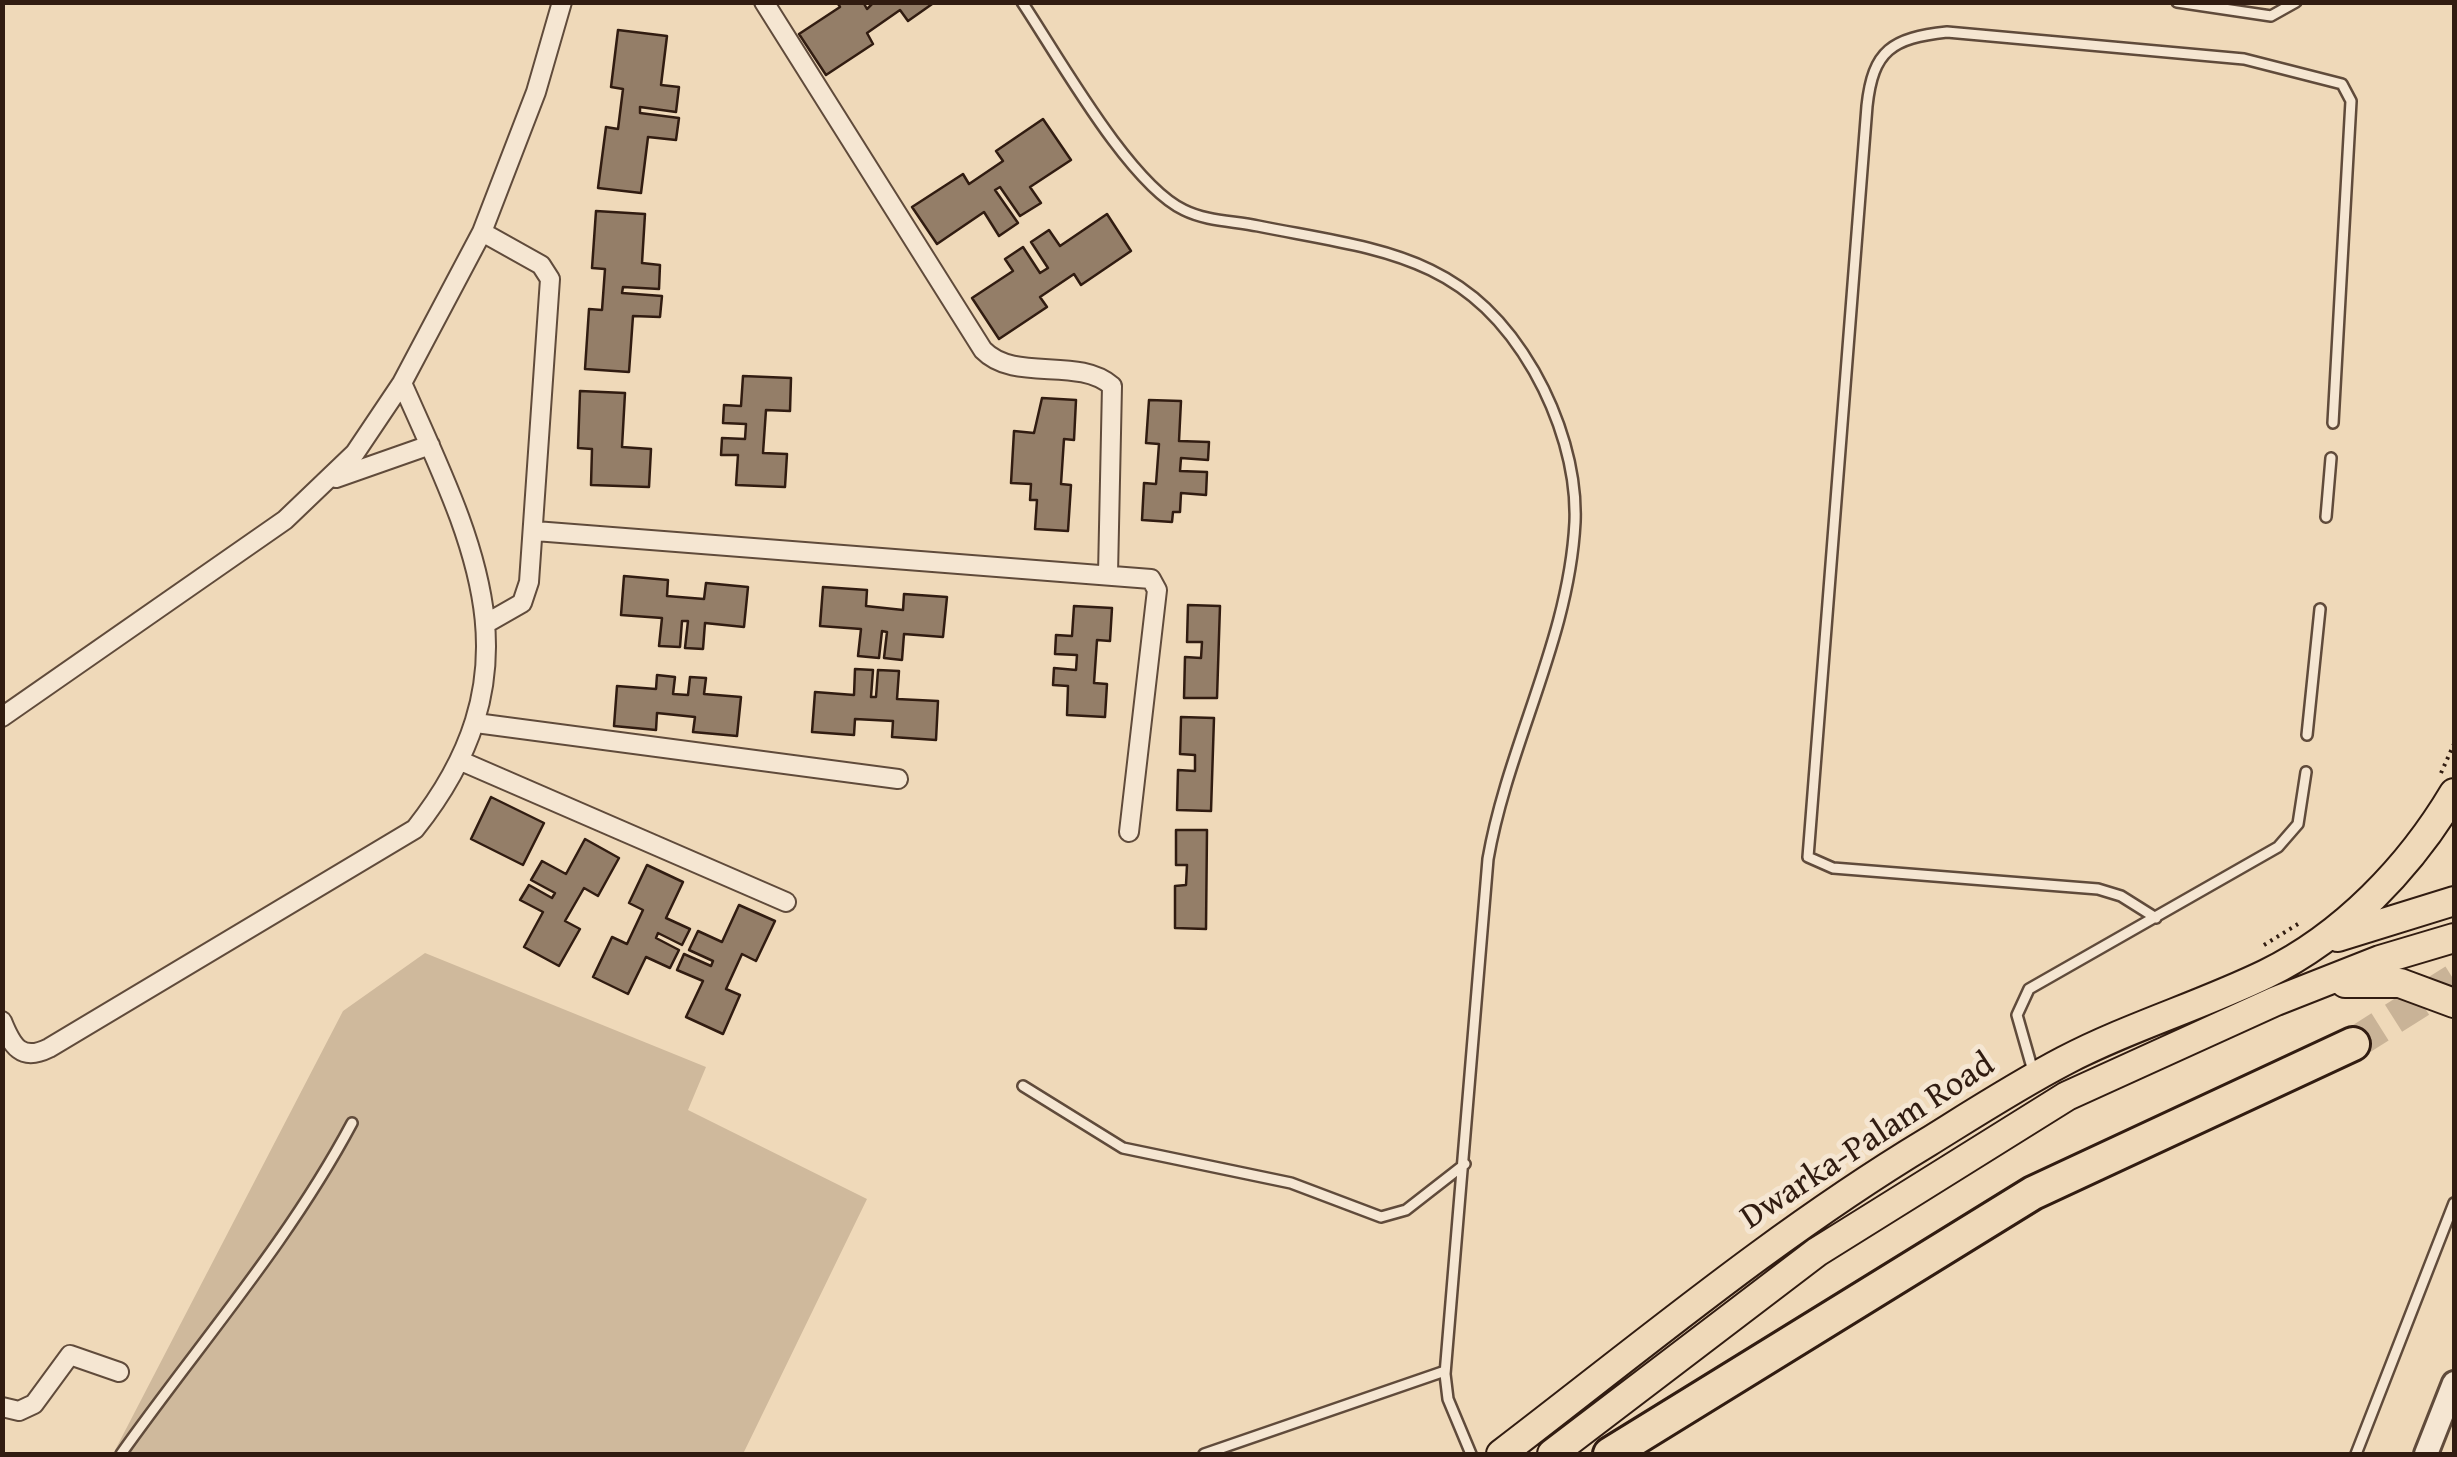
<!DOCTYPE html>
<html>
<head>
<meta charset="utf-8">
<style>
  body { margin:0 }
  #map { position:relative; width:2457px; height:1457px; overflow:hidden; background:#efd9b9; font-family:"Gentium Book Plus",serif }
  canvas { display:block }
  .frame { position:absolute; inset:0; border:5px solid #311c11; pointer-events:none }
</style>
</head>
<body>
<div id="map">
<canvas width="2457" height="1457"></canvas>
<div class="frame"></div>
</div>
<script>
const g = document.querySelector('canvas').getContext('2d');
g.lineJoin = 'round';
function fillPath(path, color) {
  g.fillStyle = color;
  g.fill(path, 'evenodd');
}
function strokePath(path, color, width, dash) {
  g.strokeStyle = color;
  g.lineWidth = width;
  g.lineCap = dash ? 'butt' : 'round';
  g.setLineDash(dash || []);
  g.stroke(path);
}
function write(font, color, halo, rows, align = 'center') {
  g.font = font + ' "Gentium Book Plus",serif';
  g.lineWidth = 10;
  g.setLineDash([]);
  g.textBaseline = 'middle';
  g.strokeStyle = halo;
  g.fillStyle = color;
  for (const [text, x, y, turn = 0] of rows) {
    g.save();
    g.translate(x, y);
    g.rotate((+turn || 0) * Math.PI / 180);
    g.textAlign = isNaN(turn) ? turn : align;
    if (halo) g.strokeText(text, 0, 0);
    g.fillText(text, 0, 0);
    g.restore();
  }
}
const green = new Path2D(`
  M425,953L706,1067L688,1110L867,1199L743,1454H113L343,1011Z`);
const building = new Path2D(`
  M837,2H863L867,9L874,2H935L908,21L900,10L867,33L873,44L826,75L799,34L840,7Z
  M618,30L667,36L661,85L679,87L676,112L640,107V113L679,118L676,140L648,137L641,193L598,188L606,127L618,129L623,89L611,87Z
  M1043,119L1071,160L1030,187L1041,203L1020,216L1000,187L995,190L1018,223L999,236L984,212L937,244L912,207L963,174L969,184L1003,161L996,151Z
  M596,211L645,214L642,263L660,265L659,289L623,287L622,293L662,296L660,317L633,316L629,372L585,369L589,309L602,310L605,269L592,268Z
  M1107,214L1131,251L1081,285L1074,274L1040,297L1047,307L999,339L972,298L1013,271L1005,259L1023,247L1040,273L1048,268L1031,242L1049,230L1060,246Z
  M743,376L791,378L790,411L766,410L763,453L787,454L785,487L736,485L738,455H721L722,438L745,439L746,424L723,423L724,405L741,406Z
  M580,391L625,393L622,447L651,449L649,487L591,485L592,449L578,448Z
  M1042,398L1076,400L1074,440L1064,439L1061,484L1071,485L1068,531L1035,529L1037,500H1030L1031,484L1011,483L1014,431L1034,433Z
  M1149,400L1181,401L1179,441L1209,442L1208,460L1181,458L1180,471L1207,472L1206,495L1181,493L1180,512H1173L1172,522L1142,520L1144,483L1156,484L1159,444L1146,443Z
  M624,576L668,580L667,596L704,599L706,583L748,587L744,627L705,623L703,649L685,648L688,621H682L680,647L659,646L662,618L621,615Z
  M823,587L867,590L866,606L903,610L904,594L947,597L943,637L904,634L902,660L884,658L887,632L882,631L879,658L858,656L861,629L820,626Z
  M1188,605L1220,606L1217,698H1184L1185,657L1201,658L1202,642H1187Z
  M1074,606L1112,608L1110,641L1097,640L1094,683L1107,684L1105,717L1067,715L1068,686L1053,685L1054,668L1076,670L1077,655L1055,654L1056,635L1072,636Z
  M855,669L873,670L871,697H876L878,670L899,671L897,699L938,701L936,740L892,737L893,721L855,719L854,735L812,732L815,692L854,695Z
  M657,675L675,677L673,694L688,695L690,677L706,678L704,694L741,697L737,736L693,732L695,717L657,713L656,730L614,726L617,686L656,689Z
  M1181,717L1214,718L1211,811L1177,810L1178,770L1195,771V755L1180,754Z
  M491,797L544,823L523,865L471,839Z
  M1176,830H1207L1206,929L1175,928V886L1186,885L1187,865H1176Z
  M585,839L619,858L598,896L584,888L565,921L580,929L559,966L524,947L543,912L520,900L529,885L552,898L555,893L531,880L542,861L566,874Z
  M647,865L683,882L666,918L690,929L682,945L658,933L656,938L679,950L670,968L646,957L628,994L593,977L612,937L627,944L643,910L629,903Z
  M739,905L775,921L756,961L742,954L726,989L740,995L723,1034L686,1017L703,981L677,970L684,954L711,966L713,961L689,950L698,931L722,942Z`);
const motorwayTunnel = new Path2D(`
  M2353,1044L2454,980`);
const path = new Path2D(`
  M2441,773L2454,744
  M2264,945L2298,924`);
const service = new Path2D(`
  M1022,2C1058,56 1129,184 1184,210C1206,221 1234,221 1258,226C1378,250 1466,253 1534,371C1559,415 1577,470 1575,522C1569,640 1508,744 1488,859L1445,1374L1448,1399L1471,1454
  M2177,2L2271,16L2296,2
  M2326,517L2331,458
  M2307,735L2320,609
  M2156,918L2121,896L2098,889L1833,868L1808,857L1867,106C1873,50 1892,38 1947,32L2244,59L2342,84L2351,101L2333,423
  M2033,1071L2017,1015L2029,989L2278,847L2298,824L2306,772
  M1023,1086L1123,1148L1291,1183L1381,1217L1406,1210L1465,1164
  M121,1454C199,1344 288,1243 352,1123
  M1204,1454L1445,1371
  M2356,1454L2454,1203`);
const minor = new Path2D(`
  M764,2L983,350C1015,383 1078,356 1112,386L1108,574
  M482,232L541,265L550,279L529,582L522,603L487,623
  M336,478L430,445
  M535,531L1151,579L1157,590L1129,832
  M2,717L285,520L355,453L402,383L482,232L536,92L562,2
  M476,723L898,779
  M461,761L786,902
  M2,1021C12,1046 21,1062 49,1048L415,829C542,669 474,545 402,383
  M2,1407L19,1411L34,1404L70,1355L119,1372`);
const tertiary = new Path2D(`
  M2426,1454L2454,1383`);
const primary = new Path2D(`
  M2338,937L2454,901
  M2345,983H2400L2454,1003
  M1501,1454C1641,1347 1777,1233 1928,1142C1973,1114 2018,1085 2064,1061C2129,1027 2200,1006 2266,974C2344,936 2410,867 2454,793
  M1552,1454L1817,1252L2067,1096L2276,1001L2380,960L2454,938`);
const motorway = new Path2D(`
  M1610,1454L2033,1193L2353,1044`);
const streetNames = [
  ["Dwarka-Palam Road",1868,1142,-33]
];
fillPath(green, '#cfb99c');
fillPath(building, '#947e68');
strokePath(building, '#311c11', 2.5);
strokePath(motorwayTunnel, '#c9b397', 32, [32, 16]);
strokePath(service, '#604b3b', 14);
strokePath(minor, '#604b3b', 22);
strokePath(tertiary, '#604b3b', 28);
strokePath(primary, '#311c11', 32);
strokePath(motorway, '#311c11', 38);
strokePath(path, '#311c11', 4, [2.5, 5]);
strokePath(service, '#f5e6d2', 9);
strokePath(minor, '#f5e6d2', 18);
strokePath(tertiary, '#f5e6d2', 22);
strokePath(primary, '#efd9b9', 28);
strokePath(motorway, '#efd9b9', 32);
write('35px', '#311c11', '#f5e6d2', streetNames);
</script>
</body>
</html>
